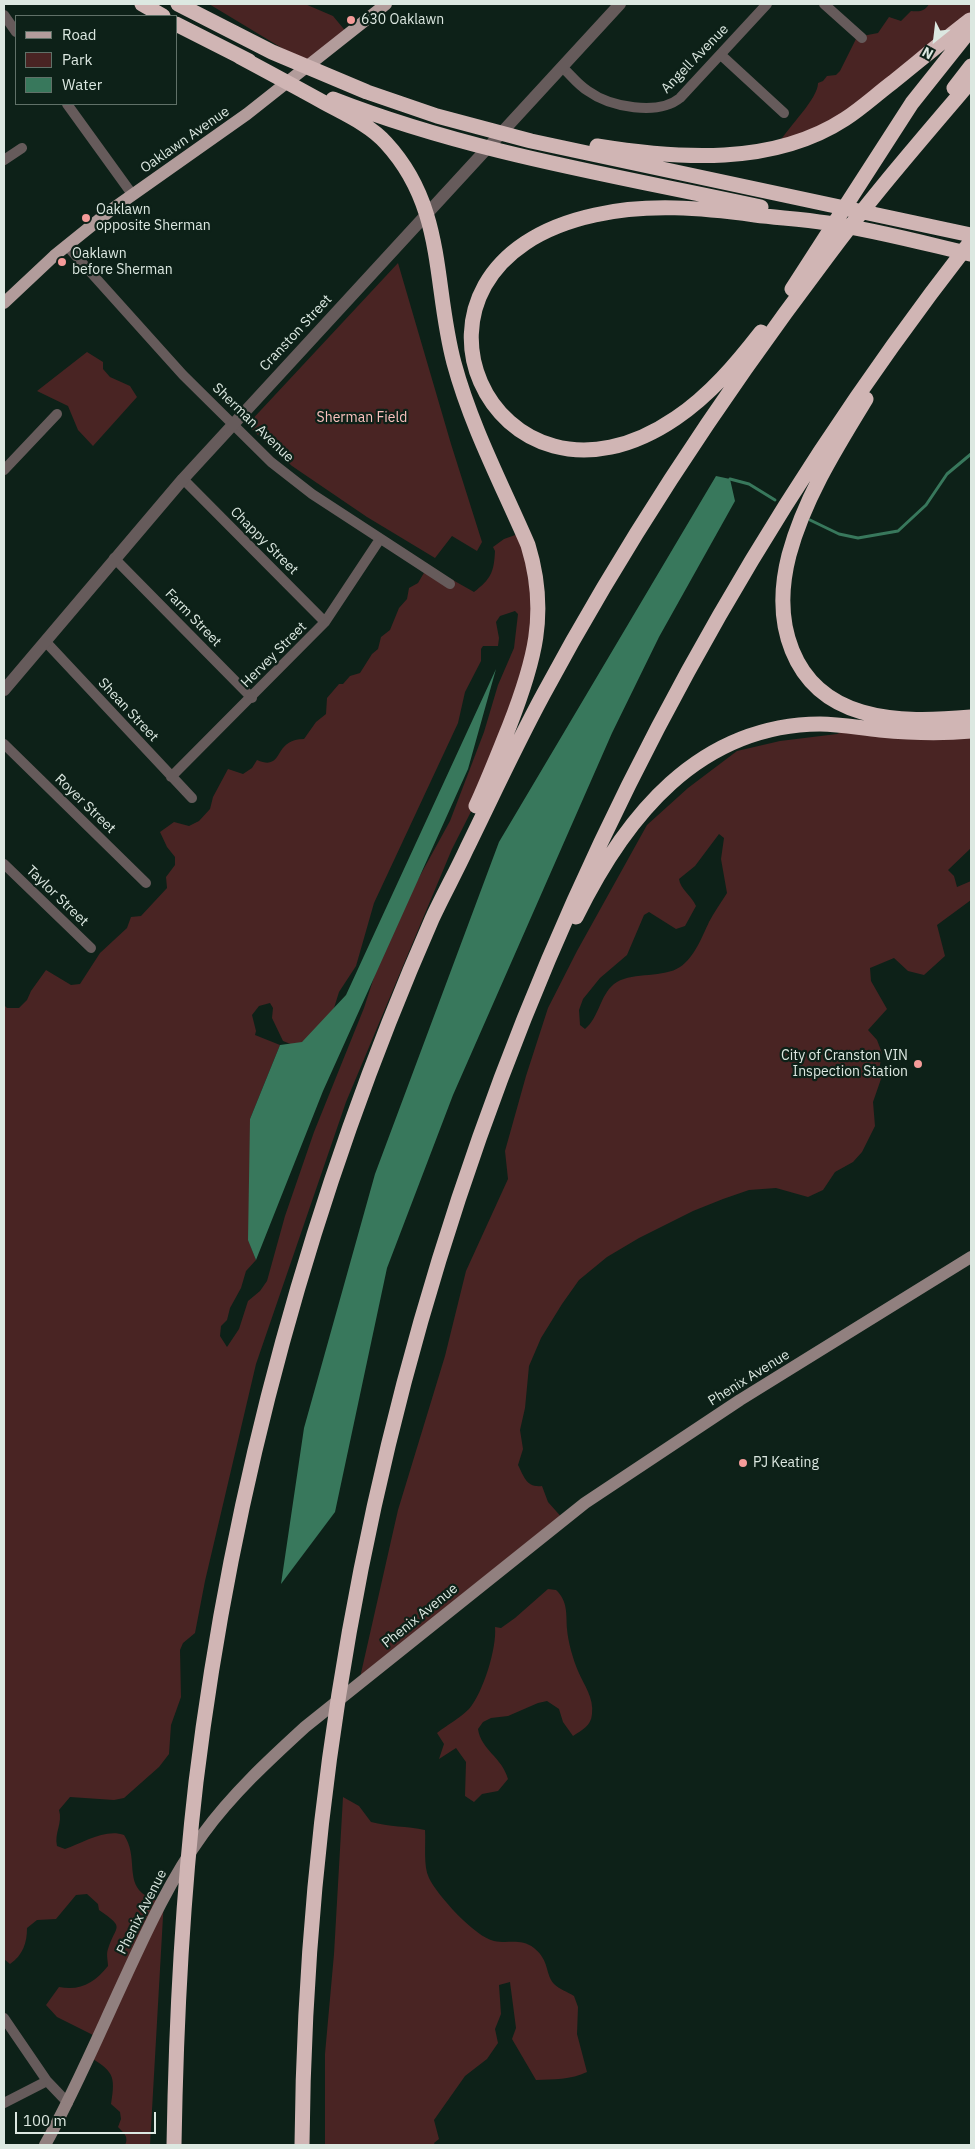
<!DOCTYPE html>
<html>
<head>
<meta charset="utf-8">
<style>
  body { margin:0 }
  #map { position:relative; width:975px; height:2149px; overflow:hidden; background:#0d2118; font-family:"IBM Plex Sans",sans-serif }
  canvas { display:block }
  .frame { position:absolute; inset:0; border:5px solid #dce8e1; pointer-events:none }
  .legend { position:absolute; left:15px; top:15px; width:162px; height:90px; box-sizing:border-box; background:#0d2118; border:1px solid #607168; margin:0; padding:6px 9px; list-style:none; font-size:15px; color:#dce8e1 }
  .legend li { display:flex; align-items:center; gap:10px; height:25px }
  .legend b { width:25px; border:1px solid #607168 }
  .north { position:absolute; left:910px; top:15px; width:50px; height:50px; -webkit-text-stroke:4px #0d2118; paint-order:stroke; rotate:209deg; font-size:14px; font-weight:700; line-height:20px; text-align:center; color:#dce8e1 }
  .north::after { content:''; display:block; margin:auto; width:18px; height:22px; background:#dce8e1; clip-path:polygon(50% 0,100% 100%,50% 72%,0 100%) }
  .scale { position:absolute; left:15px; top:2112px; width:141px; height:22px; box-sizing:border-box; border:2px solid #dce8e1; border-top:0; padding-left:6px; font-size:15px; line-height:18px; white-space:nowrap; color:#dce8e1; -webkit-text-stroke:4px #0d2118; paint-order:stroke }
</style>
</head>
<body>
<div id="map">
<canvas width="975" height="2149"></canvas>
<div class="frame"></div>
<ul class="legend">
<li><b style="height:6px;background:#b29c9b"></b>Road</li>
<li><b style="height:14px;background:#492423"></b>Park</li>
<li><b style="height:14px;background:#38785c"></b>Water</li>
</ul>
<div class="north">N</div>
<div class="scale">100 m</div>
</div>
<script>
const g = document.querySelector('canvas').getContext('2d');
g.lineJoin = 'round';
function fillPath(path, color) {
  g.fillStyle = color;
  g.fill(path, 'evenodd');
}
function strokePath(path, color, width, dash) {
  g.strokeStyle = color;
  g.lineWidth = width;
  g.lineCap = dash ? 'butt' : 'round';
  g.setLineDash(dash || []);
  g.stroke(path);
}
function write(font, color, halo, rows, align = 'center') {
  g.font = font + ' "IBM Plex Sans",sans-serif';
  g.lineWidth = 4.5;
  g.setLineDash([]);
  g.textBaseline = 'middle';
  g.strokeStyle = halo;
  g.fillStyle = color;
  for (const [text, x, y, turn = 0] of rows) {
    g.save();
    g.translate(x, y);
    g.rotate((+turn || 0) * Math.PI / 180);
    g.textAlign = isNaN(turn) ? turn : align;
    if (halo) g.strokeText(text, 0, 0);
    g.fillText(text, 0, 0);
    g.restore();
  }
}
const green = new Path2D(`
  M209,4H305L333,16L348,34L314,62L300,59Z
  M929,4H971V18L843,118L779,143C788,127 818,99 818,83L823,81L827,76L836,75L840,71L857,37L878,33L889,17L901,21L911,11C920,12 925,11 929,4Z
  M398,263L451,444L482,542L477,551L452,536L435,558L367,517L292,466L247,425Z
  M87,352L103,362V369L110,377L130,386L137,397L93,446L78,430L68,406L37,391Z
  M521,533L537,634L482,790L452,849L346,1102L256,1364L205,1581L195,1633L183,1643L180,1650L181,1697L171,1725L169,1754L159,1767L124,1798L114,1800L70,1797L59,1810C63,1823 54,1833 57,1846L65,1849C82,1843 106,1828 124,1835C138,1856 126,1879 142,1893C147,1897 155,1899 160,1902L164,1899L150,2145H125C129,2137 124,2133 118,2127L121,2119L120,2112L111,2104C116,2075 113,2071 88,2056L95,2036L57,2017L46,2005L59,1987C81,1991 94,1983 108,1966C108,1961 106,1954 108,1949C116,1924 126,1929 99,1910L98,1904L87,1894L76,1895L56,1919L37,1920L27,1928C27,1943 23,1955 10,1964L4,1959V1005L7,1008H19L27,1000L31,991L46,970L71,985L80,984L100,953L127,928L131,917L141,916L167,888L166,877L175,865V857L167,847L160,832L174,822L189,826L199,821L210,809L213,797L228,769L243,774L252,768L257,760C285,772 272,739 304,739L316,722L326,714L327,698L339,684H343L350,676L360,673L372,654L378,649L381,637L390,630L399,608L407,599L409,588L418,583L428,566L474,592C491,579 494,572 495,551L493,547L504,539ZM515,611L518,614L514,648L498,685L484,732L450,821L388,934L364,1008L314,1132L285,1216L267,1281L260,1291L248,1301L239,1329L227,1347L220,1336L221,1326L227,1320L230,1308L241,1288L246,1271L256,1260L250,1244V1119L280,1045L255,1035L256,1031L252,1015L259,1006L270,1003L273,1008L272,1018L283,1041L293,1045L324,1040L339,992L356,966L374,903L458,723L465,692L481,661V649L483,646H498L499,638L496,622L500,616Z
  M854,727L971,728V848L948,870L954,876L957,887L971,881V900L937,925L945,956L924,975L908,971L894,958L870,968L871,981L887,1009L868,1030L877,1040L882,1053L880,1065L882,1076L873,1102L875,1126L862,1152L853,1162L835,1172L823,1190L808,1197L776,1188L749,1190L723,1199L693,1211L639,1238L607,1257L579,1280L562,1304L541,1338L529,1366L525,1408L520,1430L523,1449L518,1465C524,1477 527,1488 542,1486L548,1502L564,1520L359,1682L398,1510L445,1356L466,1271L508,1179L505,1151L526,1076L548,1008L577,951L647,825L688,788L737,751L780,741L837,734ZM719,834L724,838L721,859L727,893C721,903 714,912 709,922C702,937 694,958 680,967C664,978 634,972 617,982C600,992 600,1017 585,1029L580,1025L579,1010L583,999L600,978L627,955L644,915L649,912L676,929L685,926L696,906C692,896 680,889 679,879L695,866Z
  M548,1589L556,1590C568,1601 566,1614 567,1629C568,1642 573,1659 578,1671C584,1685 594,1698 592,1714C591,1726 582,1730 573,1736L563,1722L559,1709L547,1701L538,1703L508,1716L491,1718L483,1722L478,1729C481,1750 502,1757 508,1779L498,1791L482,1794L474,1802L465,1796L466,1762L456,1748L439,1759L444,1744L437,1733C447,1725 460,1718 469,1709C483,1693 497,1648 495,1627L501,1628L515,1618Z
  M343,1797L359,1806L371,1822C389,1827 407,1826 425,1830C426,1844 423,1866 429,1878C437,1895 475,1937 494,1941C508,1944 521,1938 534,1948C550,1961 545,1974 554,1984C559,1989 568,1992 574,1996L578,2007L577,2034L587,2072C571,2080 553,2079 536,2080L512,2039L516,2028L510,1982L499,1985L501,2014L495,2029L498,2043L487,2059L465,2076L434,2120L439,2139L434,2143L435,2145H325V2054L334,1954Z`);
const water = new Path2D(`
  M716,476L730,479L735,501L659,637L612,733L453,1095L387,1268L335,1512L281,1584L304,1428L375,1174L499,842Z
  M496,669L468,769L323,1091L256,1260L248,1240L250,1119L280,1045L302,1042L346,995Z`);
const stream = new Path2D(`
  M730,479L749,484L775,500
  M810,520L839,534L858,538L898,531L926,505L947,474L971,454`);
const minor = new Path2D(`
  M824,4L862,38
  M4,15L16,32
  M721,55L784,113
  M562,67C571,75 578,85 588,91C610,107 658,116 680,98L767,4
  M67,104L132,194
  M4,160L22,148
  M67,246L183,375L271,462L312,494L450,584
  M4,470L57,414
  M183,479L325,622
  M114,558L252,698
  M45,641L192,798
  M4,744L146,883
  M171,777L325,622L380,539
  M4,864L91,948
  M4,2018L47,2081L68,2103
  M4,2103L47,2081`);
const tertiary = new Path2D(`
  M4,690L183,479L620,4`);
const secondary = new Path2D(`
  M45,2145C75,2091 99,2034 125,1978C148,1928 171,1878 203,1834C232,1794 269,1760 305,1727L585,1503L740,1400L971,1257`);
const primary = new Path2D(`
  M4,303L54,256L111,210L247,114L386,4`);
const motorway = new Path2D(`
  M142,4L163,16
  M178,4L272,52L367,92L437,116L531,141L971,235
  M176,24L249,61
  M240,57C268,72 296,87 323,102C345,114 370,125 386,143C446,208 433,285 454,363C471,426 502,485 528,545C549,613 534,663 509,727C498,754 488,780 476,806
  M954,88L971,66
  M333,99C471,153 618,176 761,207
  M597,146C678,159 773,166 845,119C862,108 877,94 893,82C919,61 944,40 970,20
  M792,289L912,103L971,29
  M761,332C736,364 710,395 676,418C493,543 365,265 595,215C647,203 703,208 755,215C779,218 803,219 827,223C875,230 923,243 970,254
  M866,399C836,448 804,499 789,555C772,621 790,691 862,712C896,722 936,720 971,717
  M576,917C625,817 698,725 820,724C840,724 860,728 880,730C911,733 941,734 971,731
  M174,2145C176,2024 182,1903 196,1782C232,1486 312,1193 432,919C443,895 456,872 467,848C492,797 516,745 543,695C625,542 722,396 827,257C872,196 922,139 971,81
  M302,2145C308,1452 546,787 971,241`);
const markers = [
  [351,20,5,"#f59b99"],
  [86,218,5,"#f59b99"],
  [62,262,5,"#f59b99"],
  [918,1064,5,"#f59b99"],
  [743,1463,5,"#f59b99"]
];
const poiNames = [
  ["630 Oaklawn",361,20],
  ["Oaklawn",96,210],
  ["opposite Sherman",96,226],
  ["Oaklawn",72,254],
  ["before Sherman",72,270],
  ["City of Cranston VIN",908,1056,"right"],
  ["Inspection Station",908,1072,"right"],
  ["PJ Keating",753,1463]
];
const streetNames = [
  ["Angell Avenue",695,59,-46],
  ["Oaklawn Avenue",185,140,-35],
  ["Cranston Street",296,333,-47],
  ["Sherman Avenue",253,423,44],
  ["Chappy Street",264,541,45],
  ["Farm Street",193,618,46],
  ["Hervey Street",274,655,-45],
  ["Shean Street",128,710,47],
  ["Royer Street",85,804,44],
  ["Taylor Street",57,896,44],
  ["Phenix Avenue",749,1378,-32],
  ["Phenix Avenue",420,1616,-39],
  ["Phenix Avenue",142,1912,-63]
];
const parkNames = [
  ["Sherman Field",362,418]
];
fillPath(green, '#492423');
fillPath(water, '#38785c');
strokePath(stream, '#38785c', 3);
strokePath(minor, '#665b5b', 10);
strokePath(tertiary, '#665b5b', 12);
strokePath(secondary, '#91807f', 12);
strokePath(primary, '#b29c9b', 12);
strokePath(motorway, '#d0b5b4', 15);
for (const [x, y, r, color] of markers) {
  const dot = new Path2D();
  dot.arc(x, y, r, 0, 2 * Math.PI);
  g.fillStyle = color;
  g.fill(dot);
  strokePath(dot, '#0d2118', 2);
}
write('14px', '#dce8e1', '#0d2118', poiNames, 'left');
write('14px', '#dce8e1', '#0d2118', streetNames);
write('14px', '#fbc2bf', '#0d2118', parkNames);
</script>
</body>
</html>
